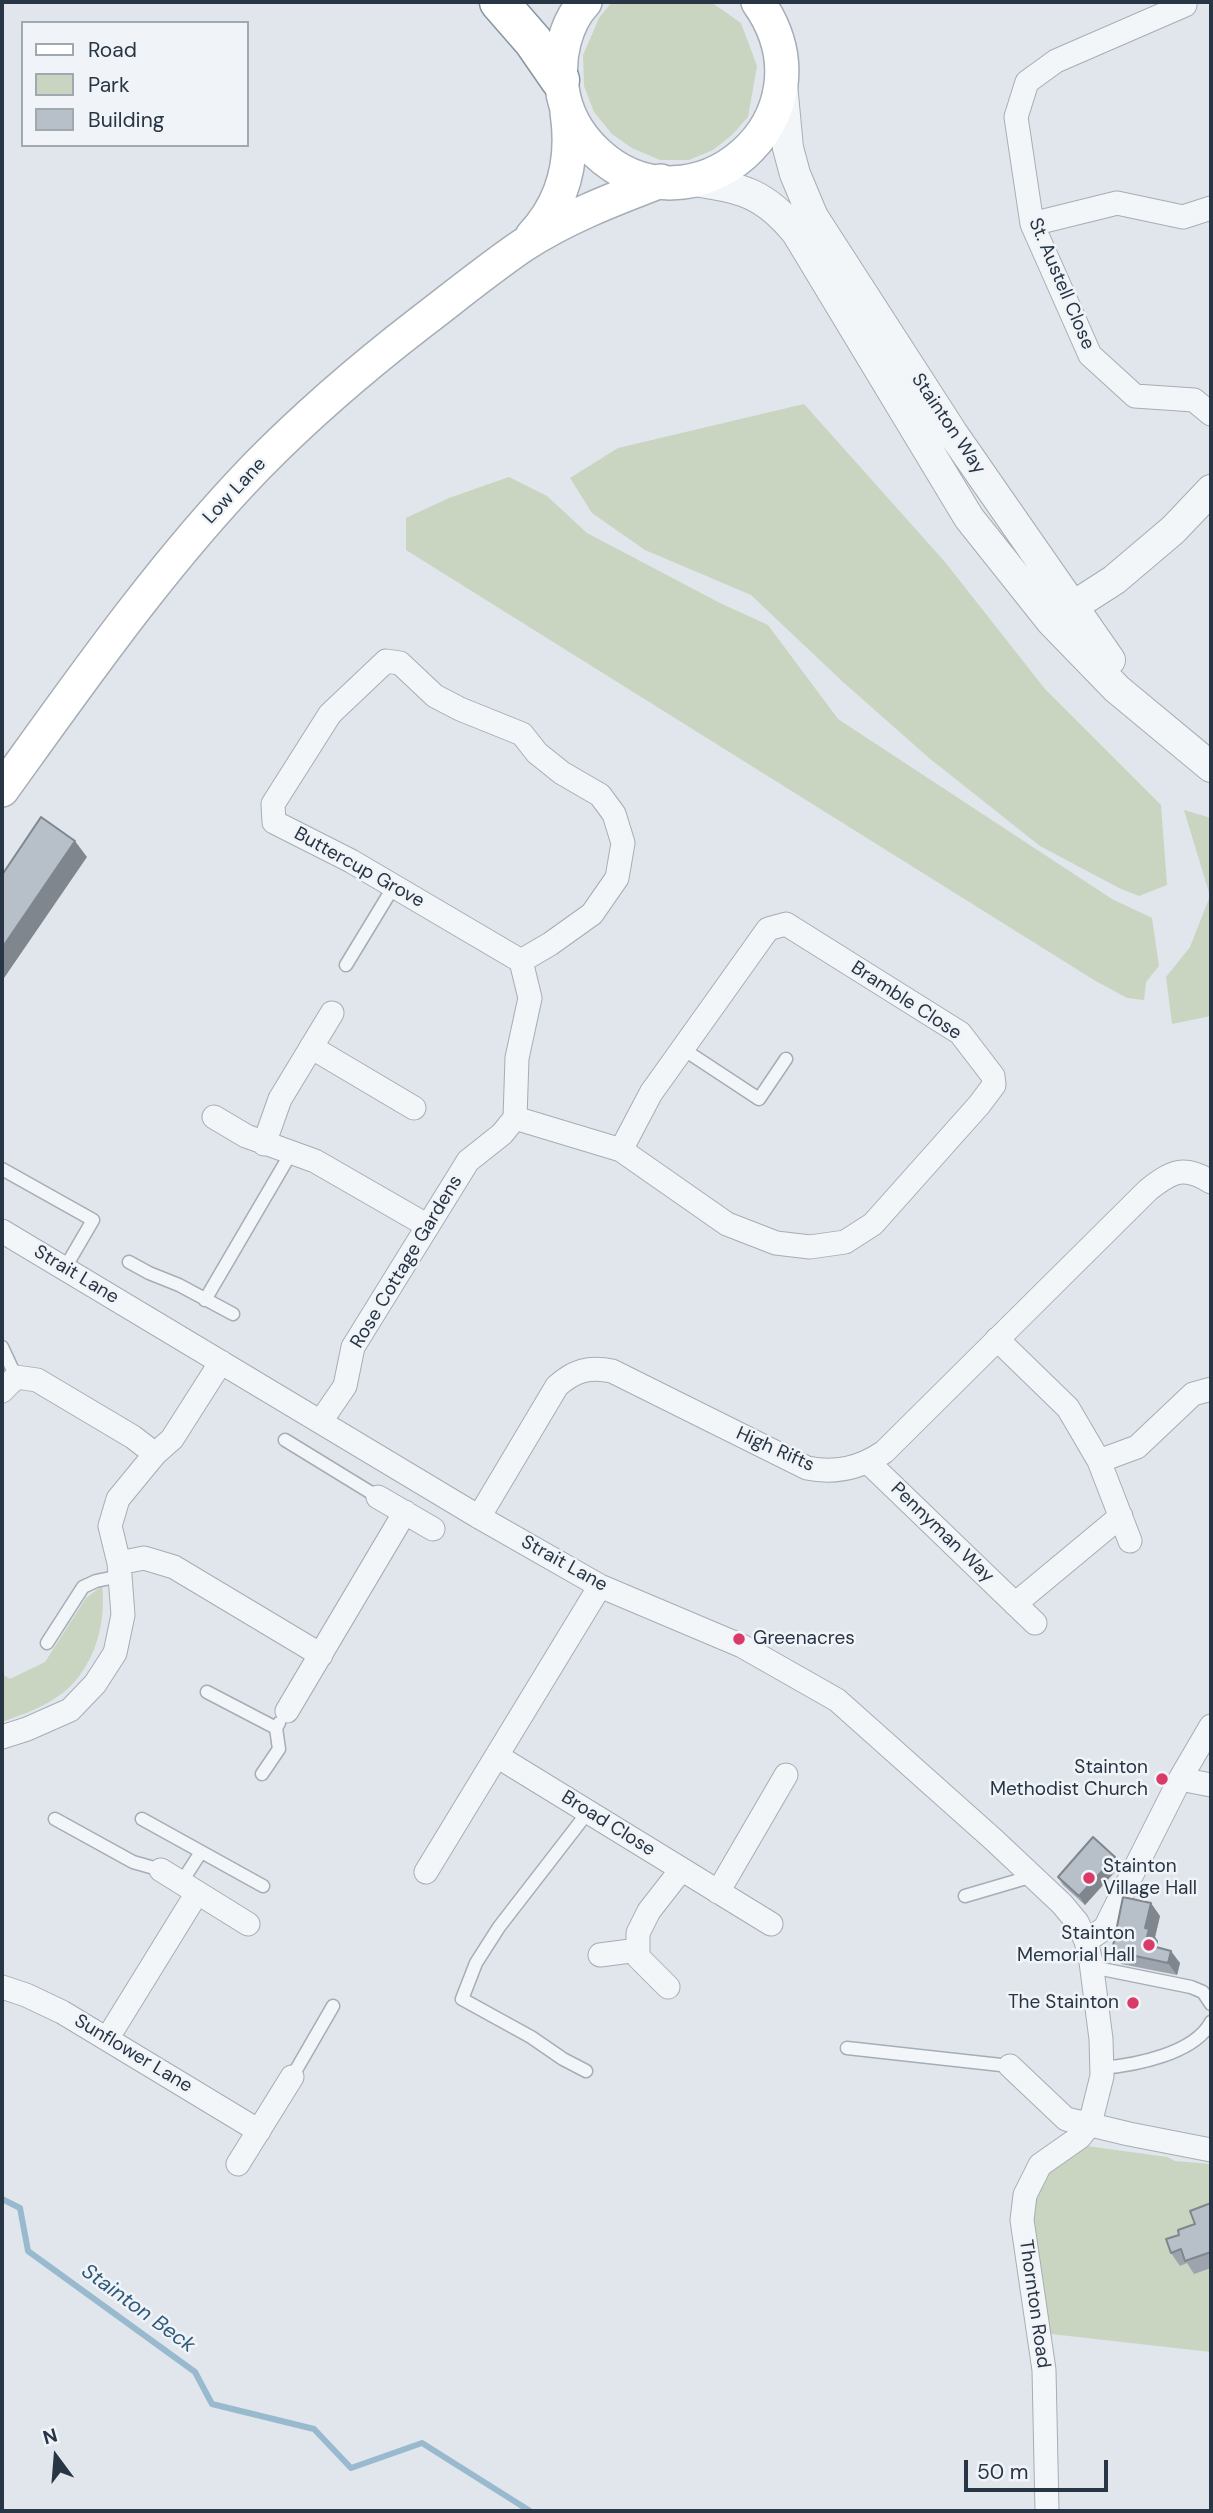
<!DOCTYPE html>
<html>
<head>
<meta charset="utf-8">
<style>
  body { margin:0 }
  #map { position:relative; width:1213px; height:2513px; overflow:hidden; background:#e0e6eb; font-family:"DM Sans",sans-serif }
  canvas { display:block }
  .frame { position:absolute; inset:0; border:4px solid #273544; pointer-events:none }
  .legend { position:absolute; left:21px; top:21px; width:228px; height:126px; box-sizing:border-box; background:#f0f4f8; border:2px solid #a0a8b0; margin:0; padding:9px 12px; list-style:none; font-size:21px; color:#273544 }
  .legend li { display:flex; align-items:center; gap:14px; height:35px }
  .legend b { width:35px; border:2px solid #a0a8b0 }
  .north { position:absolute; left:21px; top:2422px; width:70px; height:70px; -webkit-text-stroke:5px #f0f4f8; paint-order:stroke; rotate:344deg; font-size:19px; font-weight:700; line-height:28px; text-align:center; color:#273544 }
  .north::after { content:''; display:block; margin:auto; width:24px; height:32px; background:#273544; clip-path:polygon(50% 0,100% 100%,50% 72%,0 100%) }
  .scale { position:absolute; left:964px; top:2460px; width:144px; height:32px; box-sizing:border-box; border:4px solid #273544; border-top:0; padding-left:9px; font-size:21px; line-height:24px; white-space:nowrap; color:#273544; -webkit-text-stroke:5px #f0f4f8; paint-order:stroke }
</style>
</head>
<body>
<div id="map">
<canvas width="1213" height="2513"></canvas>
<div class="frame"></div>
<ul class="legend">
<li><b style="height:9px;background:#fff"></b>Road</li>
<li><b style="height:19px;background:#c9d5c1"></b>Park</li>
<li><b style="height:19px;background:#b7bfc9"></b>Building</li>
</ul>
<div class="north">N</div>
<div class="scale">50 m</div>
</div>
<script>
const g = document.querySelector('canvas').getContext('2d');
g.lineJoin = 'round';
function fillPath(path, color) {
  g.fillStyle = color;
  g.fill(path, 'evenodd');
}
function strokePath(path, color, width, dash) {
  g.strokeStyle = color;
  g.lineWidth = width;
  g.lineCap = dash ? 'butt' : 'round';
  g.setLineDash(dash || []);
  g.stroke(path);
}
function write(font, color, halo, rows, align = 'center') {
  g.font = font + ' "DM Sans",sans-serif';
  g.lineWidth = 5;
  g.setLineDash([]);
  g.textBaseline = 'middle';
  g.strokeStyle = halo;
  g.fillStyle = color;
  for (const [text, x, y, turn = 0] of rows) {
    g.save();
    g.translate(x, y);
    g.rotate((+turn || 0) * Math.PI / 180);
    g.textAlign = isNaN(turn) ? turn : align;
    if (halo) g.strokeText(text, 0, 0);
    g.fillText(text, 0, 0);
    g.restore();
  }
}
const green = new Path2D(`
  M612,2H711L741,23L757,66L748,117L732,135L713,150L689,160H660L632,148L612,134L594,112L584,86L583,55L599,18Z
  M804,404L945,562L1045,689L1161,805L1167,885L1139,896L1119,888L1040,846L929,758L843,682L751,595L645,550L592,513L570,478L618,448Z
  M509,477L547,496L587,533L720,603L768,625L838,719L1112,899L1152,918L1159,966L1146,982L1144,1000L1127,998L1094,980L406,550V518L449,498Z
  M1184,810L1211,818V1016L1172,1024L1166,977L1190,947L1210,896Z
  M102,1586C107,1626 92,1674 57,1697C40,1709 20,1715 2,1722V1674L10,1679L45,1662L86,1598Z
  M1087,2146L1167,2157L1175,2161L1211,2164V2352L1051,2334L1030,2216L1041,2175L1064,2159Z`);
const stream = new Path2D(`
  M2,2199L20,2208L28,2251L195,2372L212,2404L314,2429L351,2468L422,2443L530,2511`);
const service = new Path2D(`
  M346,965L394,886
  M683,1049L759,1099L786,1059
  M2,1169L93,1220L65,1268
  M129,1262L149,1273L179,1285L233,1314
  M205,1300L291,1153
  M2,1347L16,1377
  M285,1440L378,1497
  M47,1643L83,1587L96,1581L120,1576
  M207,1692L276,1728
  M262,1774L279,1749L276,1728L279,1723
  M55,1819L133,1862L161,1870
  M142,1819L263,1886
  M181,1883L201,1852
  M965,1896L1033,1876
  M1092,1967L1191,1987L1203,1992L1211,2004
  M847,2048L1010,2066
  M1102,2068C1135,2065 1194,2054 1211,2022
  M586,2071L563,2059L531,2037L462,1999L476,1963L499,1927L588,1812
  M292,2077L333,2006`);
const minor = new Path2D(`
  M1185,5L1056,61L1027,82L1016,117L1032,224L1090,355L1135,396L1194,400L1211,414
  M1032,224L1117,203L1183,217L1211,208
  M311,1047L414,1108
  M214,1117L246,1136L315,1161L428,1226
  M515,1118L621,1150L727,1224L776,1243L810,1247L845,1242L873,1224L979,1105L994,1085L993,1076L960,1033L786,924L768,929L651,1093L621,1150
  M515,1118L517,1058L530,998L521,961L351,861L274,822L273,804L330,714L386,661L400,663L435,696L460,709L522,734L537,753L562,773L600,795L614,814L623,843L617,878L592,914L550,944L521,961
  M264,1144L280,1099L332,1013
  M2,1231L479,1517L600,1586L742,1646L837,1700L994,1840L1062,1904L1077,1922L1086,1941L1091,1962L1101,2039L1102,2076L1090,2124L1080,2137L1040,2165L1025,2195L1022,2220L1044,2370L1047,2511
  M997,1339L1068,1408L1099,1461L1130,1541
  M2,1391L16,1377L37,1380L133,1437L155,1454
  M321,1421L345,1386L353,1347L468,1161L502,1134L515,1118
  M1099,1461L1137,1447L1193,1394L1211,1389
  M869,1463L1035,1623
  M378,1497L433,1529
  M479,1517L557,1386C574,1371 589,1366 612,1371L807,1468C836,1474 860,1468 884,1452L1148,1190C1172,1171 1184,1165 1211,1182
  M119,1563L144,1558L174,1567L321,1655
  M1015,1604L1121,1516
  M287,1711L405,1512
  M2,1737L27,1729L70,1710L95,1684L115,1653L123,1615L119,1563L110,1526L118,1499L155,1454L172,1439L221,1362
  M497,1756L771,1924
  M1180,1779L1211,1785
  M161,1870L248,1924
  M426,1872L600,1586
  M718,1892L786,1775
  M1086,1941L1105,1928L1180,1779L1211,1726
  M600,1955L638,1950
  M2,1987L26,1995L62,2012L259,2131
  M668,1987L638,1957V1933L649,1911L681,1870
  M107,2039L197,1893
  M1010,2066L1066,2119L1129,2134L1211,2150
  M238,2164L292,2077`);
const tertiary = new Path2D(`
  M782,84L788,148L795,174L813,217L953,434L1110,660
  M689,180C740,188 763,191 797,233L969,518L1051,621L1117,689L1211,767
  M1058,616L1114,580L1173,530L1211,490`);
const secondary = new Path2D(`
  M585,2C565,23 557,59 562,87C565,112 578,135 596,152C691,242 840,118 758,2
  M532,236C565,201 574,159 567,112
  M2,790C82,679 162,564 257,466C308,414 363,367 420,323C454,297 487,270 522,246C564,218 614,199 661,181`);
const trunk = new Path2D(`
  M499,2L533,41L560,80`);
const wall = new Path2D(`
  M1121,1865L1085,1905L1063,1885L1058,1877Z
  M1160,1916L1155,1937L1158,1941L1156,1947L1180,1963L1177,1975L1121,1964L1112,1951Z
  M1211,2203V2268L1194,2274L1187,2263L1180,2266L1171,2253Z`);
const shadedWall = new Path2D(`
  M75,841L87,857L2,981V948Z
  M1115,1857L1121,1865L1085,1905L1079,1896Z
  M1151,1903L1160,1916L1155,1937L1158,1941L1154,1957L1145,1944V1928Z
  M1171,1951L1180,1963L1177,1975L1168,1963Z`);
const building = new Path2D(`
  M41,817L75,841L2,948V875Z
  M1093,1837L1115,1857L1079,1896L1058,1877Z
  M1123,1897L1151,1903L1145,1928L1149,1929L1145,1944L1171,1951L1168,1963L1112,1951Z
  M1211,2203V2252L1185,2261L1181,2249L1171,2253L1166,2239L1179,2235L1178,2230L1195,2224L1190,2211Z`);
const markers = [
  [739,1639,7,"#da3a67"],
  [1162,1779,7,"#da3a67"],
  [1089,1878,7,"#da3a67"],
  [1149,1945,7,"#da3a67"],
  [1133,2003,7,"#da3a67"]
];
const streetNames = [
  ["St. Austell Close",1061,284,67],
  ["Stainton Way",948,424,56],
  ["Low Lane",235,491,-47],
  ["Buttercup Grove",359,868,29],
  ["Bramble Close",906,1001,33],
  ["Rose Cottage Gardens",407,1262,-59],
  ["Strait Lane",76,1275,31],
  ["High Rifts",775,1450,24],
  ["Pennyman Way",942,1533,44],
  ["Strait Lane",564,1564,29],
  ["Broad Close",608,1824,32],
  ["Sunflower Lane",133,2054,31],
  ["Thornton Road",1034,2304,82]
];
const poiNames = [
  ["Greenacres",753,1639,"left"],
  ["Stainton",1148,1768],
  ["Methodist Church",1148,1790],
  ["Stainton",1103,1867,"left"],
  ["Village Hall",1103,1889,"left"],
  ["Stainton",1135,1934],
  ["Memorial Hall",1135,1956],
  ["The Stainton",1119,2003]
];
const waterNames = [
  ["Stainton Beck",138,2309,36]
];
fillPath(green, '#c9d5c1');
strokePath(stream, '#98b9ce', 6);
strokePath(service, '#a5adb6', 15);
strokePath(minor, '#a5adb6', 25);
strokePath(tertiary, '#a5adb6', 32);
strokePath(secondary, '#a5adb6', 36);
strokePath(trunk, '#8695a3', 41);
strokePath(service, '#f3f6f8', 12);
strokePath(minor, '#f3f6f8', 23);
strokePath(tertiary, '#f3f6f8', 30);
strokePath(secondary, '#fff', 33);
strokePath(trunk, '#fff', 38);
fillPath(wall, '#9da4ad');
fillPath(shadedWall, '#80868d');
fillPath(building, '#b7bfc9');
strokePath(building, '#80868d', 2);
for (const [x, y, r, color] of markers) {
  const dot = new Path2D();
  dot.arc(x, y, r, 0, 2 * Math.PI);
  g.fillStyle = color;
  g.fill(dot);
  strokePath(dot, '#f0f4f8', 2.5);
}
write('19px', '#273544', '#f0f4f8', streetNames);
write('19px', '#273544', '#f0f4f8', poiNames, 'right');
write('italic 21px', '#2d5a7b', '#f0f4f8', waterNames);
</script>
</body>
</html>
